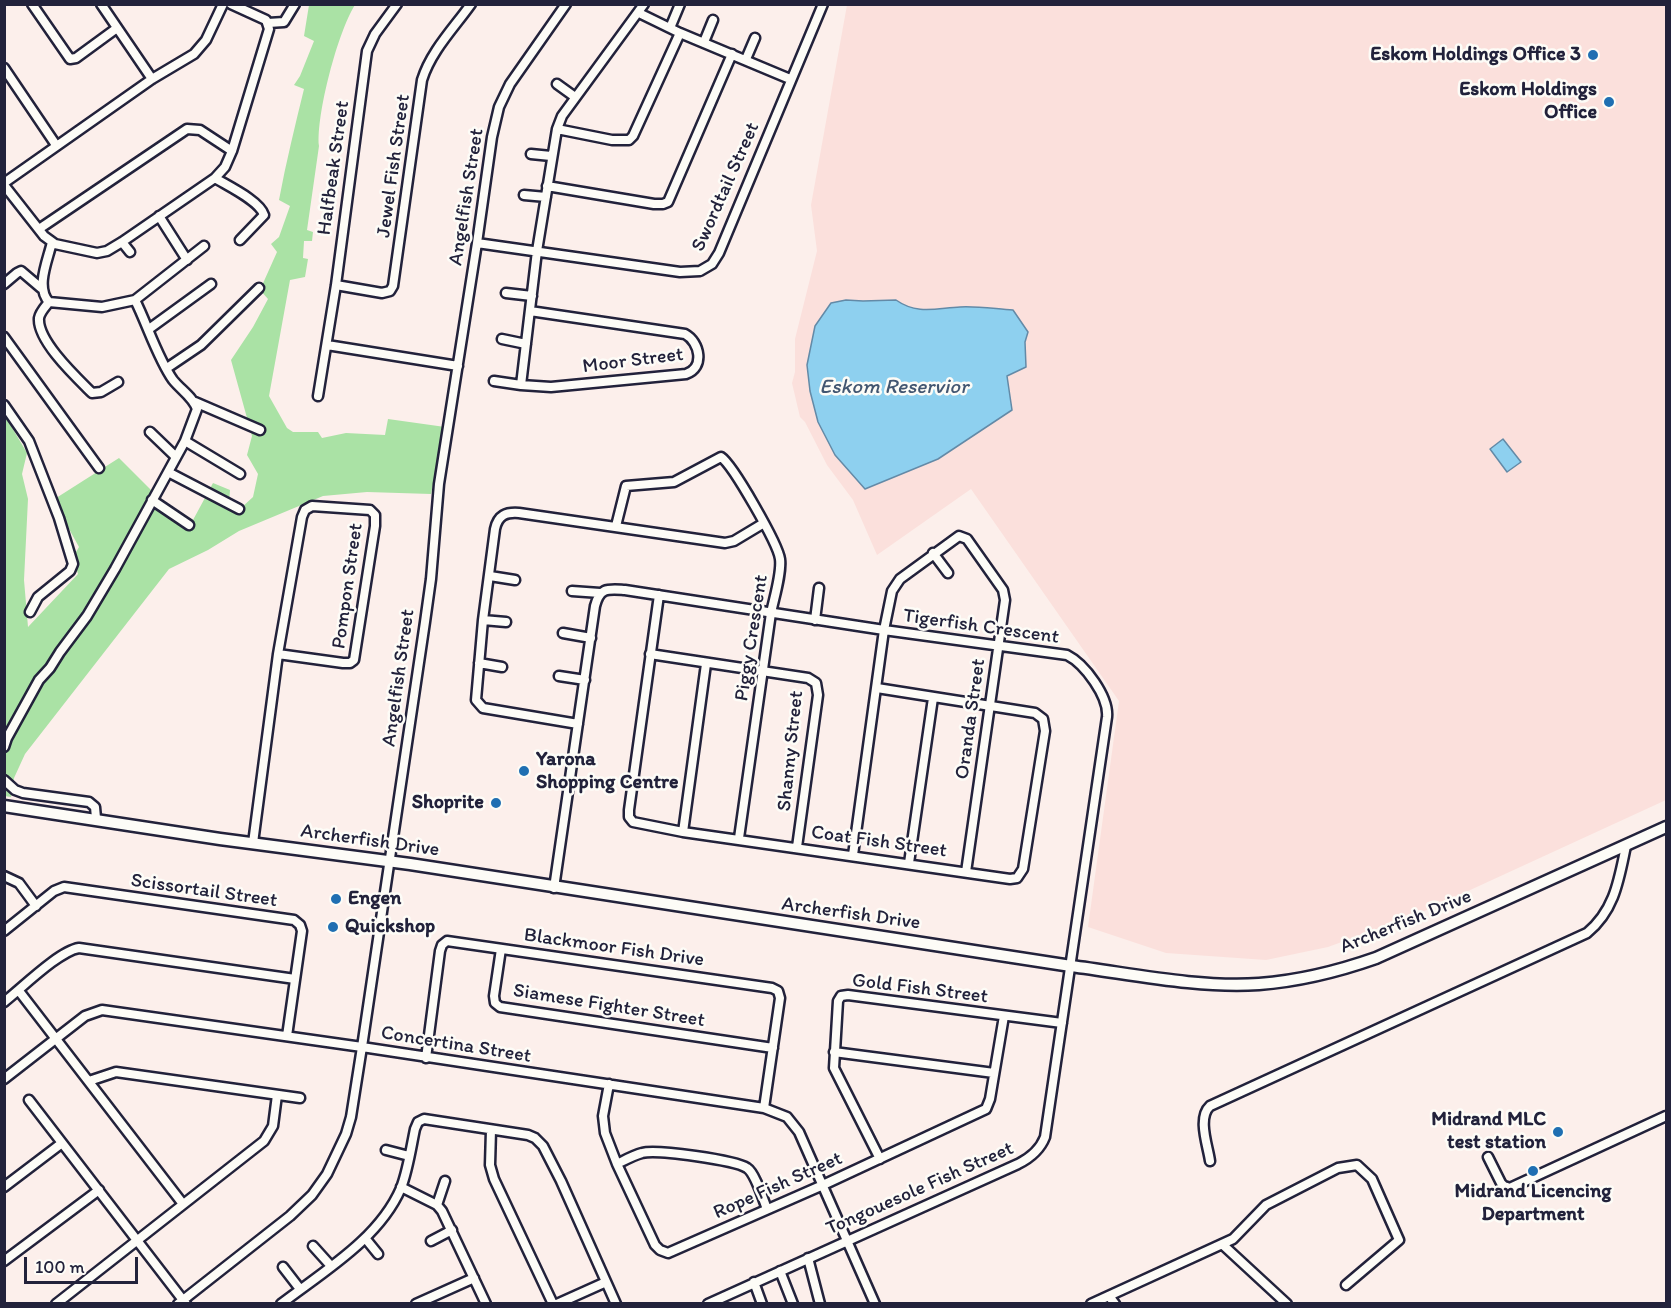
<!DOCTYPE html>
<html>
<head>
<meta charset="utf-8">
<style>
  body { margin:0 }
  #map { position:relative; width:1671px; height:1308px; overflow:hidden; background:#fcefeb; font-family:Itim,sans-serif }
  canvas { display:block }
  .frame { position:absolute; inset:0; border:6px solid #22223b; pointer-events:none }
  .scale { position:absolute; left:24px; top:1257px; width:114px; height:27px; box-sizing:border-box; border:3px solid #22223b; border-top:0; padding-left:8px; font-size:18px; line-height:21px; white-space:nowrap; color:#22223b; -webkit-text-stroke:4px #fdfcf7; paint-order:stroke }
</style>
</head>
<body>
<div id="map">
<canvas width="1671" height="1308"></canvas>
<div class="frame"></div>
<div class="scale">100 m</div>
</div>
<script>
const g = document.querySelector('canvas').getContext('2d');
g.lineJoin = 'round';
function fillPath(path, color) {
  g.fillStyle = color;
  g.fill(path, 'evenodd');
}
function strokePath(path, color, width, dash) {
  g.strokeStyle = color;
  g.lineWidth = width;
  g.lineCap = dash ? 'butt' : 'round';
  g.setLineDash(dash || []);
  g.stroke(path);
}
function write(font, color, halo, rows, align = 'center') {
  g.font = font + ' Itim,sans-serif';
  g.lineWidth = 5;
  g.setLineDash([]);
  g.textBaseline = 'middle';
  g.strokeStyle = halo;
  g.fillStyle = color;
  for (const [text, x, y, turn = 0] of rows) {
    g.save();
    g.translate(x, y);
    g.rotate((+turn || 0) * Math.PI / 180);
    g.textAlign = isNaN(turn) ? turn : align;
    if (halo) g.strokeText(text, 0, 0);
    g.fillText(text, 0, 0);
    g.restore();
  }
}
const built = new Path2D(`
  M847,5H1666V800L1418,914L1328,947L1266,960L1166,953L1088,927L1119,701L971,489L877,555L853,500L827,465L805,422L800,417L792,383L795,372V339L817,251L811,205Z`);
const green = new Path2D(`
  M309,5H355C338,31 316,115 319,146L307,230L313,232L312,241H304L303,258L308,259L305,277L290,280L269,396L287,428L293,432H318L322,438L346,433L385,435L388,419L445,427L431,494L367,492L323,496L239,531L208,550L169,569L25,754L14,778L11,797L4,796V414L27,453L22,474L28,499L24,580L28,627L78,574L73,557L79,547L53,500L119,458L161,500L193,520L213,483L230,490L229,503L241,508L253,497L258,474L247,455L252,436L231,360L253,327L268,299L260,290L277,252L271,244L279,237L290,206L279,200C286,162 295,126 304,89L294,85L300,76L314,41L304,36Z`);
const water = new Path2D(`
  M846,300L863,301L896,300C917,315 937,308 960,307C977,306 996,309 1013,310L1028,332L1025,342L1026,367L1007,376L1012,410L938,459L865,489L835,455L818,422L810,391L807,365L815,326L831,303Z
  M1503,439L1521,462L1507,472L1490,449Z`);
const minor = new Path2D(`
  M32,4L70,59L76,58L117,28
  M101,4L152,79
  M639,13L680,33L790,79
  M268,23L284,22L295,4
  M670,28L680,4
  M704,42L713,20
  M746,59L755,38
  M4,68L56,145
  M557,84L575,97
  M557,129L612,140H629L633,136L680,33
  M531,154L551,156
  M215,178C228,186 260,201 264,215L240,240
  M4,183L152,79L194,54L206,40L223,4
  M4,185L44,236L55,244L97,253L107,251L122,242L215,178L225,167L232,151L269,29L266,20L231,4
  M547,186L654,204H663L668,202L732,54
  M524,195L546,197
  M159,216L187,260
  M39,229L187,129L200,130L232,151
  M52,242C48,260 35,287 49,302L102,307L135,300L204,246
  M122,242L130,252
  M477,243L680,272L700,271L712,264L719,253L823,4
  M4,284L17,273L21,271L41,288
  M336,285L382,293L390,291L393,286L422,80C431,51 454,28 471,4
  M506,293L532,296
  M49,302C45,307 40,312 39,318C37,341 77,378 92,393L101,392L118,382
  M530,311L685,334C700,342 705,368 686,374L551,387L521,385L537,251L557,129L562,116L644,4
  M149,329L211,284
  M4,337L99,468
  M502,339L526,344
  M327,345L458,366
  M167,368L201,345L259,288
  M494,381L521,385
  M318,396L336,285L367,51L375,34L397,4
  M195,402L260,430
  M4,405L29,441L59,518L73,564L70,571L38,597L30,612
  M150,432L176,457
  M185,441L240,474
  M168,472L239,509
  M152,500L189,525
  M616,526L626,486L674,482L721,457C733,465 778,544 780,559C782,573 774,598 771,613C760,688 750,763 739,838
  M933,553L948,573
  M490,576L515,580
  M572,591L600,593
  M659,595L629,810V817L633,822L683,832L1010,879L1017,878L1023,869L1045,731L1043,719L1035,713L877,688
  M483,620L506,622
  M815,620L819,588
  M563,633L591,638
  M650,654L808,678L816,683L818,695L797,847
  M479,663L502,667
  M559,676L585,680
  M578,724L483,708L476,700L483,620L495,529C498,515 506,512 519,513L725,543L734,541L764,523
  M4,747L7,738L39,680L50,668L60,652L87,616L115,569L185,441L197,409C193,397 181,390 173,380C158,359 147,324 135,300
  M4,780L15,790L23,793L89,802L95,807L96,818
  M683,832L706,664
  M253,843L278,654L302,517L305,510L312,506L370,510L375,515V526L354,660L350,663H343L278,654
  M853,855L884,630L892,591L900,579L959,536L967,539L1003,590L1005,600L966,872
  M909,863L933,698
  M4,876L19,883L36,906
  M554,888L595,606C600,587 608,589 625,590L884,630L1067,655C1085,664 1109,697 1107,717L1045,1137C1040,1150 1030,1158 1018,1164L708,1304
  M4,931L54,891L64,887L294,920L300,925L302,931L287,1036
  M501,949L494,996L495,1003L500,1007L773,1048
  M19,991L183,1204
  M4,1002C22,988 59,951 79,948L295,979
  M834,1052L994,1073
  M426,1058L440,951L442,945L447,941L772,988L778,991L780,998L764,1108
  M4,1079L85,1016L102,1010L362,1047L764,1108L787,1117L799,1132L875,1304
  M89,1081L116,1072L300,1098
  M609,1084L603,1116L605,1133L617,1164L655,1245L660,1250L668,1253L823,1185L986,1109L990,1099L1004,1016
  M29,1100L186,1304
  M491,1130L490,1165L494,1179L553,1304
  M386,1150L409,1156
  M1488,1157L1501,1183L1504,1186L1510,1188L1666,1116
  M880,1159L834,1068L838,1001L841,996L848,995L1062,1023
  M1210,1161C1208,1146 1197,1118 1210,1106L1587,933C1615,910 1619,879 1626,846
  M617,1164C625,1160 634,1155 642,1153C656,1149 735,1160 747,1168C755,1173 763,1199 767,1209
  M4,1187L62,1143
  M401,1187L437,1205L442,1211L486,1304
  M437,1205L445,1181
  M365,1238L378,1254
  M431,1241L452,1230
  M1222,1244L1287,1304
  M313,1246L331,1266
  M808,1258L820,1304
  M4,1261L99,1190
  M283,1267L300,1289
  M780,1271L793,1304
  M754,1282L762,1304
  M1109,1296L1115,1304
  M56,1304L264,1141L273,1126L277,1095
  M178,1304L290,1216L312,1195L327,1174L346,1134L351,1117L362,1047L425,622L431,579L439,484L477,243L492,137L499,107L510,84L566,4
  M281,1304C324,1271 379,1239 401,1188C408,1170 411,1148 415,1129L418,1122L424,1119L528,1135L535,1138L543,1146L561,1181L616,1304
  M416,1304L474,1278
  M557,1304L606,1282
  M1091,1304L1233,1239L1266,1205L1338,1168L1357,1165L1372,1179L1399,1240L1346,1285`);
const tertiary = new Path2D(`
  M4,806L220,839L410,864L1071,966C1133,974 1197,988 1259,984C1299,981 1339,971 1376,958L1666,827`);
const markers = [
  [1593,55,6,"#1f6fb2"],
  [1609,102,6,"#1f6fb2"],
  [524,771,6,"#1f6fb2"],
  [496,803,6,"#1f6fb2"],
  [336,899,6,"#1f6fb2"],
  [333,927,6,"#1f6fb2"],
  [1558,1132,6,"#1f6fb2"],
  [1533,1171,6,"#1f6fb2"]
];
const poiNames = [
  ["Eskom Holdings Office 3",1581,55],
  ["Eskom Holdings",1597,90],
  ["Office",1597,113],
  ["Yarona",536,760,"left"],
  ["Shopping Centre",536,783,"left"],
  ["Shoprite",484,803],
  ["Engen",348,899,"left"],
  ["Quickshop",345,927,"left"],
  ["Midrand MLC",1546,1120],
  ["test station",1546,1143],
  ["Midrand Licencing",1533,1192,"center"],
  ["Department",1533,1215,"center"]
];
const streetNames = [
  ["Jewel Fish Street",394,166,-82],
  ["Halfbeak Street",334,168,-82],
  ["Swordtail Street",726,187,-66],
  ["Angelfish Street",467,197,-81],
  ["Moor Street",633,361,-7],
  ["Pompon Street",348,586,-82],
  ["Tigerfish Crescent",981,627,8],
  ["Piggy Crescent",752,638,-81],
  ["Angelfish Street",399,678,-82],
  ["Oranda Street",971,719,-82],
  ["Shanny Street",791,751,-84],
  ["Archerfish Drive",370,841,8],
  ["Coat Fish Street",879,842,8],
  ["Scissortail Street",204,891,8],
  ["Archerfish Drive",851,914,8],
  ["Archerfish Drive",1406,922,-22],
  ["Blackmoor Fish Drive",614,948,8],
  ["Gold Fish Street",920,989,7],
  ["Siamese Fighter Street",609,1006,9],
  ["Concertina Street",456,1045,9],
  ["Rope Fish Street",778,1186,-24],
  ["Tongouesole Fish Street",920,1189,-24]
];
const waterNames = [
  ["Eskom Reservior",894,388]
];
fillPath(built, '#fbe0dc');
fillPath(green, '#aae2a5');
fillPath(water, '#8ed0ef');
strokePath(water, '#638aa7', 1.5);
strokePath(minor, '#22223b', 13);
strokePath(tertiary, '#22223b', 15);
strokePath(minor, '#fdfcf7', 8);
strokePath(tertiary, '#fdfcf7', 10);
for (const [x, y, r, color] of markers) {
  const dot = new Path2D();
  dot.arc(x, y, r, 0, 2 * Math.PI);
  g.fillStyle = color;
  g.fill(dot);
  strokePath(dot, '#fdfcf7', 2);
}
write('bold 20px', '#22223b', '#fdfcf7', poiNames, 'right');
write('20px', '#22223b', '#fdfcf7', streetNames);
write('italic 21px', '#425671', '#fdfcf7', waterNames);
</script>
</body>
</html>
